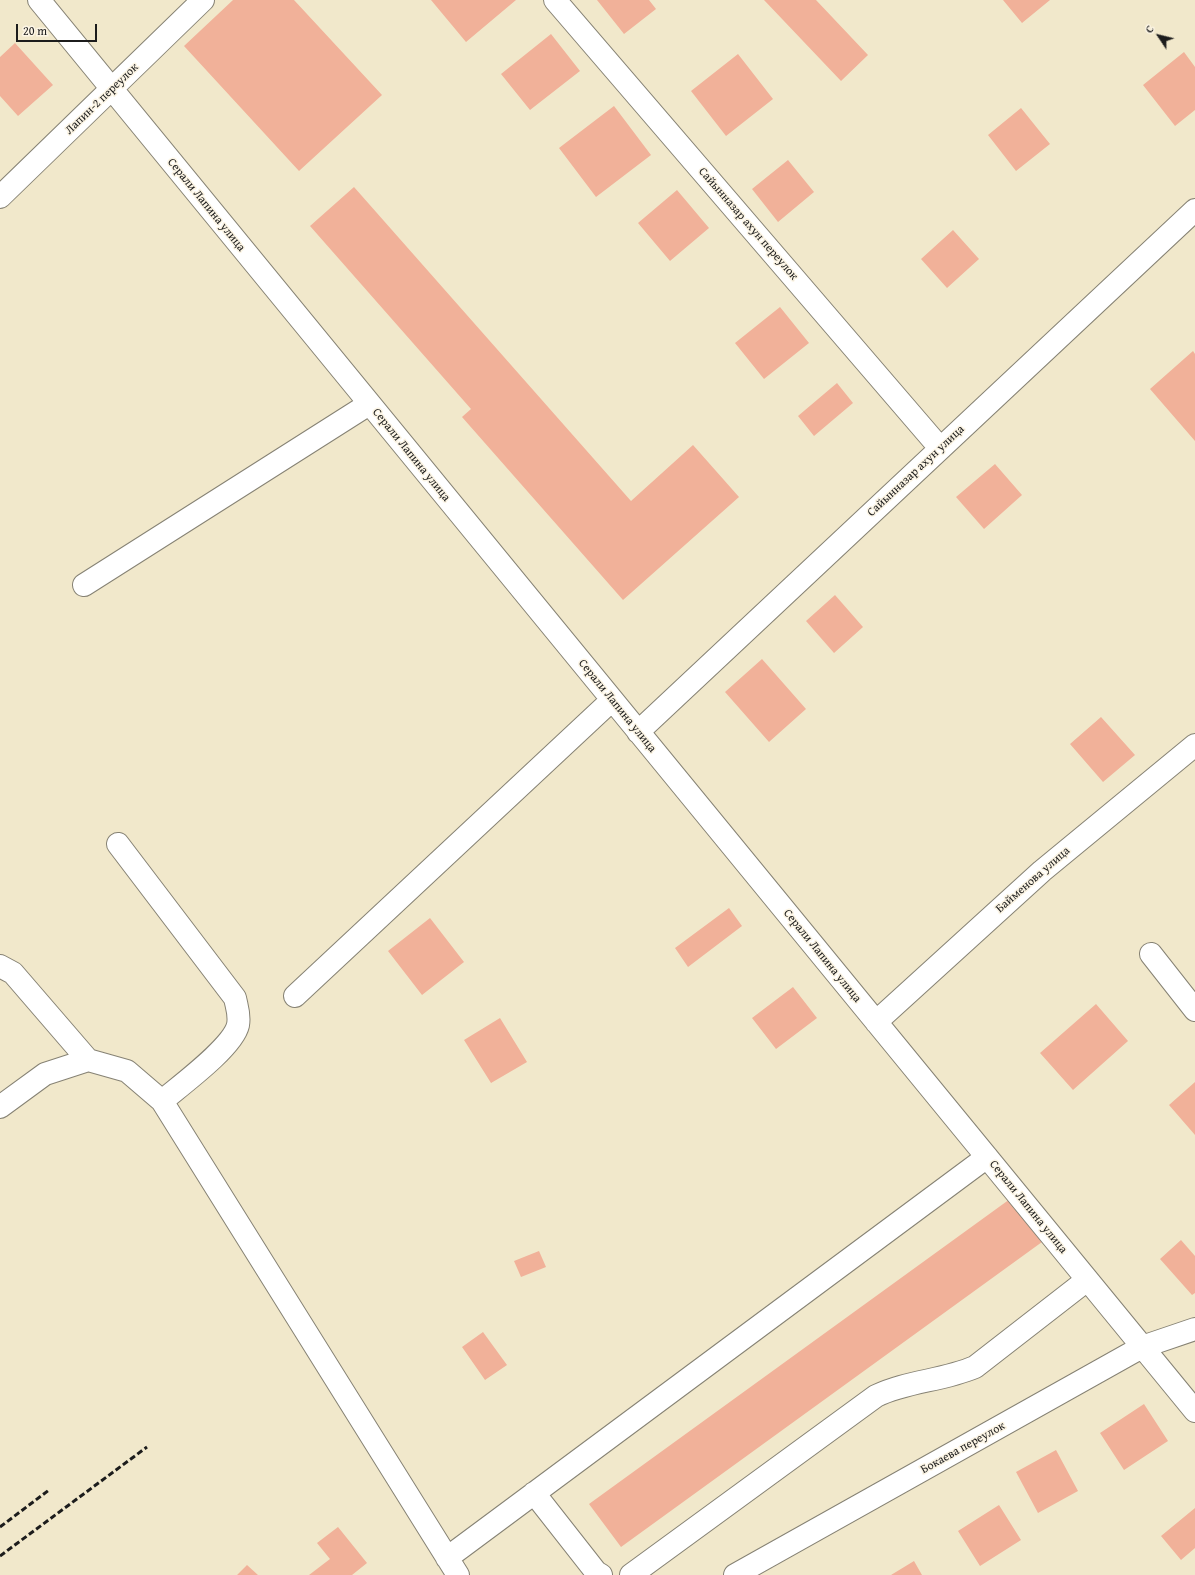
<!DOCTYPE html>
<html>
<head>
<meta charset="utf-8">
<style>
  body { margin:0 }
  #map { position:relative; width:1195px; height:1575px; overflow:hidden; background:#f1e8cb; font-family:"Gentium Book Plus",serif }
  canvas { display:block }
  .north { position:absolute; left:1139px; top:16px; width:40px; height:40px; -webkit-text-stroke:3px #fcf5e5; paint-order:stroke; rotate:305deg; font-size:11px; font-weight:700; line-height:16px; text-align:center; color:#1c1c1c }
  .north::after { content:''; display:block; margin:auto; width:14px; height:18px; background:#1c1c1c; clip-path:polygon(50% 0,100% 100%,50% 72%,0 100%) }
  .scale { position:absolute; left:16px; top:24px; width:81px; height:18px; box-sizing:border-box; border:2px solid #1c1c1c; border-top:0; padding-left:5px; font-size:12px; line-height:14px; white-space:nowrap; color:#1c1c1c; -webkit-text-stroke:3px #fcf5e5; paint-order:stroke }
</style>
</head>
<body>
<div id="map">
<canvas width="1195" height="1575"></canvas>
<div class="north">С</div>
<div class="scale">20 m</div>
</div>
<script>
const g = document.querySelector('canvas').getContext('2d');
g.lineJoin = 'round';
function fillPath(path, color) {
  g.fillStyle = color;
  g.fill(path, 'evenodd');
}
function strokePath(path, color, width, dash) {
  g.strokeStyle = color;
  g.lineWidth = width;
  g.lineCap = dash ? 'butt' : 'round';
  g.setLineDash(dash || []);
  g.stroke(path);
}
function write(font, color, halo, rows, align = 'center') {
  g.font = font + ' "Gentium Book Plus",serif';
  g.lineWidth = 3;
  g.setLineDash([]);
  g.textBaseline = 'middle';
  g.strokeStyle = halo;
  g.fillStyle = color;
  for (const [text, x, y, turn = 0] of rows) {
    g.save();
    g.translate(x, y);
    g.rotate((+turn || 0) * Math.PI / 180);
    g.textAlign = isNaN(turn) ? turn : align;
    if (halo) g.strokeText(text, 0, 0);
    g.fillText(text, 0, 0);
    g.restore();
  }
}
const building = new Path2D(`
  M233,0H294L382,95L299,171L184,46Z
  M431,0H516L466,42Z
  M597,0H649L656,9L624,34Z
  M764,0H816L868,55L841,81Z
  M1003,0H1050L1022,23Z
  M551,34L580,71L530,110L501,74Z
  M15,43L53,85L18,116L0,96V57Z
  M1184,52L1195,67V110L1175,126L1143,85Z
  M738,54L773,99L726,136L691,91Z
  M614,106L651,155L596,197L559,148Z
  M1021,108L1050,144L1016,171L988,135Z
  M788,160L814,192L778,222L752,189Z
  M354,187L631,501L693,445L739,497L623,600L462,417L471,409L310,226Z
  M677,190L709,228L670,261L638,223Z
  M953,230L979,259L947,288L921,259Z
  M780,307L809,343L764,379L735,343Z
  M1193,351L1195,354V441L1150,389Z
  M837,383L853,403L814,436L798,416Z
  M995,464L1022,495L984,529L956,497Z
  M835,595L863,627L834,653L806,621Z
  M762,659L806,709L769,742L725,692Z
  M1101,717L1135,755L1103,782L1070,744Z
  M729,908L742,926L688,967L675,948Z
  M430,918L464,962L422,995L388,951Z
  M793,987L817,1018L776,1049L752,1018Z
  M1096,1004L1128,1041L1073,1090L1040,1053Z
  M500,1018L527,1062L491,1083L464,1040Z
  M1195,1082V1135L1169,1105Z
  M1010,1199L1042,1242L621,1547L589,1504Z
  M1181,1240L1195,1256V1293L1192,1295L1160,1259Z
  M539,1251L546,1267L521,1277L514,1261Z
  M483,1332L507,1365L485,1380L462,1347Z
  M1144,1404L1168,1441L1124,1470L1100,1433Z
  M1056,1450L1078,1491L1038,1513L1016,1472Z
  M999,1505L1021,1540L980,1566L958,1531Z
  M1195,1508V1548L1181,1560L1161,1536Z
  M338,1527L367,1563L352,1575H309L330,1559L317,1543Z
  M914,1561L922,1575H891Z
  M247,1565L258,1575H237Z`);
const minor = new Path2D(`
  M39,0L1195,1411
  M555,0L940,448
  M0,197L203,0
  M84,585L369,404
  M638,732L1195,210
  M118,844L235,998C237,1008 240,1015 238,1025C233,1047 181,1085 162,1101
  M1151,954L1195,1010
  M0,966L13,973L88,1060
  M295,996L612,700
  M876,1022L1042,871L1195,745
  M0,1107L45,1074L88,1060L127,1071L162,1101L458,1575
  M534,1493L596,1572L601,1575
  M447,1558L987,1157
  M631,1575L876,1396C907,1381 942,1381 975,1367L1087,1280
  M735,1575L1142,1347L1195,1329`);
const rail = new Path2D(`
  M0,1527L49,1490
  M0,1556L147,1447`);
const streetNames = [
  ["Лапин-2 переулок",102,99,-44],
  ["Серали Лапина улица",206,205,51],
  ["Сайынназар ахун переулок",748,224,49],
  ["Серали Лапина улица",411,455,51],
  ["Сайынназар ахун улица",916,471,-43],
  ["Серали Лапина улица",617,706,51],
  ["Байменова улица",1033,880,-41],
  ["Серали Лапина улица",822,956,51],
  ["Серали Лапина улица",1028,1207,51],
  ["Бокаева переулок",963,1448,-29]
];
fillPath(building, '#f1b199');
strokePath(minor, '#868274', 24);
strokePath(minor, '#fff', 22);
strokePath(rail, '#1c1c1c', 3, [6, 3]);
write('12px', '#1c1c1c', '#fcf5e5', streetNames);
</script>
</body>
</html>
